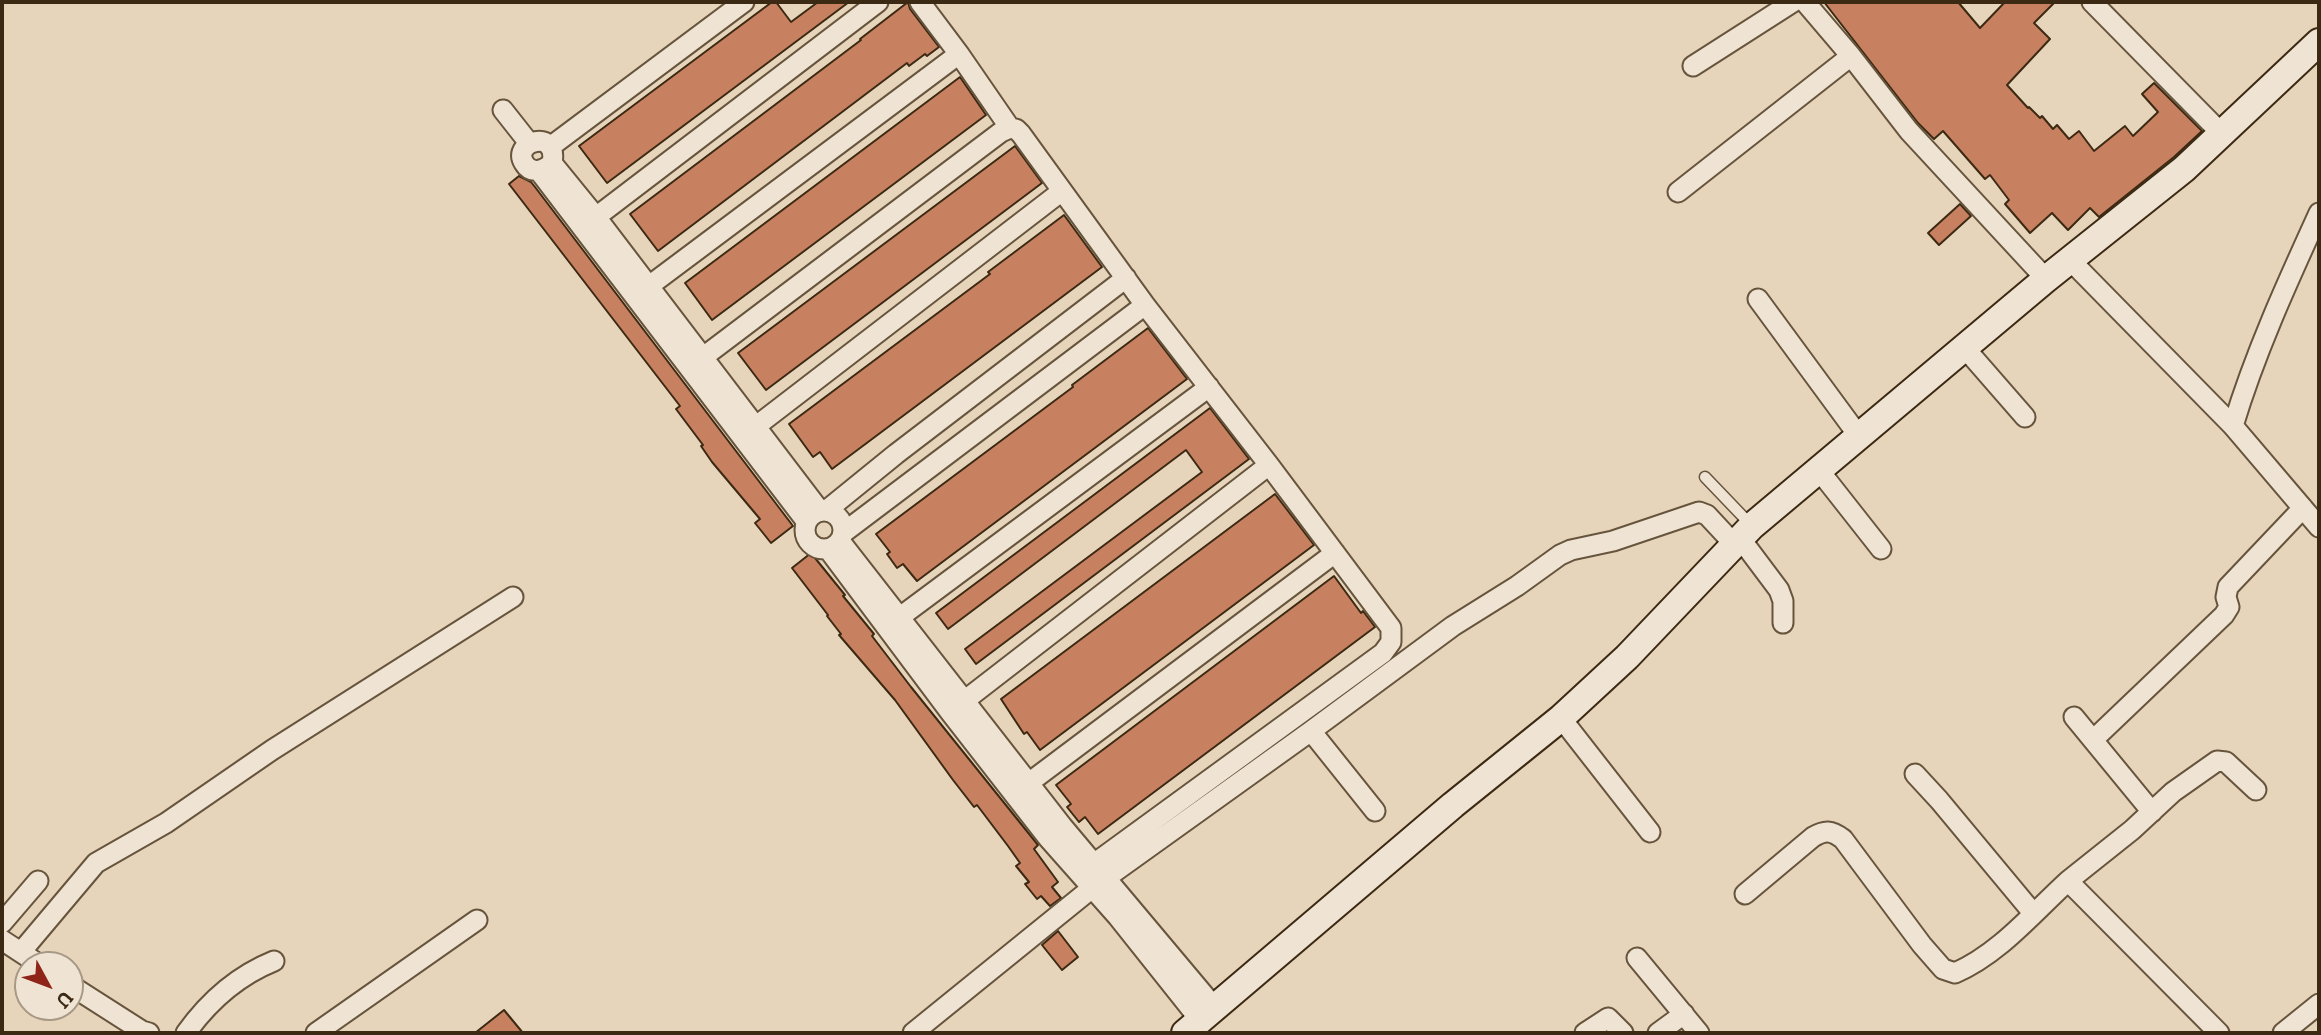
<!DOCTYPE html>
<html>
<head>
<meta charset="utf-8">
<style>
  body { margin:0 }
  #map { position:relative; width:2321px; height:1035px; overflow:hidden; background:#e7d5bb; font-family:"IM FELL DW Pica",serif }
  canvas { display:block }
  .frame { position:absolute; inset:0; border:4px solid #3c2913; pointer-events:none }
  .north { position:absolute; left:14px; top:951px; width:70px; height:70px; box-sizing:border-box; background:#efe4d3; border:2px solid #a79986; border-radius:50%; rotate:131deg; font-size:19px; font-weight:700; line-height:28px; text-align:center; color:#3c2913 }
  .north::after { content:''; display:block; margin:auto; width:24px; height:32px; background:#8f2418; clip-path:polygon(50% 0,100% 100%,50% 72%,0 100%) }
</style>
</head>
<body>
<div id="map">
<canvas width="2321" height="1035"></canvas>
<div class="frame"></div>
<div class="north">U</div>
</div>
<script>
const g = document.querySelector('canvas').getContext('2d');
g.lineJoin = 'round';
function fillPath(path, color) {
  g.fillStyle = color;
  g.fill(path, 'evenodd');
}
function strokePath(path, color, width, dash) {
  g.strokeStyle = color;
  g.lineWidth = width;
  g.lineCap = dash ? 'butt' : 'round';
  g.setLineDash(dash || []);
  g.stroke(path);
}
const building = new Path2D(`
  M772,2H776L791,22L818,2H849L607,183L579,146Z
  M908,2L910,9L939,47L927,56L925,54L909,66L907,63L658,251L630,214L861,40L860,39Z
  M1824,2H1958L1980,28L2005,2H2055L2034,23L2050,39L2007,85L2028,108L2029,107L2040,118L2042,116L2053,129L2057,125L2069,139L2079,131L2094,151L2125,126L2133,136L2158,112L2142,94L2154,83L2202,131L2174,157L2099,217L2090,208L2068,230L2052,213L2030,233L2005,204L2009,200L1990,175L1985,179L1943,131L1934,139L1918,123Z
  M960,77L986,115L712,320L685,283Z
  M1015,146L1042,183L766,390L738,353Z
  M519,176L531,182L535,187L793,526L771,543L755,523L760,519L712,462L701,446L703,445L676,409L680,406L509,184Z
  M1960,204L1971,216L1939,245L1928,233Z
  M1064,215L1102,267L832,469L820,452L813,457L789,424L990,274L988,272Z
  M1148,328L1187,379L917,581L903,564L897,568L887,554L890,552L876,534L1073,387L1072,385Z
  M1210,408L1249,459L976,664L965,649L1202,472L1186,450L948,629L936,613Z
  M1275,494L1314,545L1040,750L1027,732L1024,734L1001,699Z
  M811,553L845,595L843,596L874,634L872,636L911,687L1038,845L1034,849L1058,882L1052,887L1061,898L1050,906L1041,896L1037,899L1025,884L1029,882L1016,866L1020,863L1008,846L977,805L974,807L953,780L895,700L839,635L841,634L827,616L828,615L792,568Z
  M1334,576L1361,613L1363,611L1375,627L1098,834L1085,817L1079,822L1067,807L1071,804L1056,785Z
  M1058,931L1078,957L1062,970L1042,945Z
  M504,1010L523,1033H475Z`);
const lane = new Path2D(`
  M1705,477L1751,525`);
const street = new Path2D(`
  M920,2L959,54
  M1805,2L1851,56L1909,131L2046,279
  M2092,2L2223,135
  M1693,66L1793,2
  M503,110L529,143
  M550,147L744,2
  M552,163C544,171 531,175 524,163C511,141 559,128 552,163L596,217L820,511
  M539,171L806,521
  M1678,192L1851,56
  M596,217L878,2
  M2070,260L2233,426L2319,527
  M649,286L959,54L1010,128L1016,129L1021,134L1145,305L1269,465L1391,628V642L1383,653L1080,874
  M1758,299L1858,435
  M1964,347L2025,417
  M694,364L1001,132L1010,128
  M2233,426C2255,353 2287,283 2319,213
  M755,427L1062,191
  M1818,469L1881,549
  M827,510L896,454L1126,278
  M805 530a19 19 0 1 1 38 0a19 19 0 1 1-38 0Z
  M843,533L1145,305
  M1740,538L1779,590L1783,601V623
  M840,541L1063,827L1215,1008
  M828,549L950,712L1048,838L1118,917L1200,1020
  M900,617L1209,387
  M955,708L1269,465
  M2074,717L2152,812
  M1561,718L1650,832
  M1311,731L1375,811
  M2093,740L2224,615L2229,607L2226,597L2228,587L2303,508
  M1915,774L1939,800L2033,913
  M1030,782L1335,553
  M2068,881L2132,830L2173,792L2217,761L2226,762L2256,790
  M1745,894L1813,837C1825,830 1831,830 1843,839L1922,945L1943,969L1955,973C1999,954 2033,913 2068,881L2219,1033
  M2,923L38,881
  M2,940L40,965
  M21,952L96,863L166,823L272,750L513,597
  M1637,958L1699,1033
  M70,985L142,1031L149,1033
  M186,1033C209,1001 237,976 274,961
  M316,1033L477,920
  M913,1033L1092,888L1311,731L1453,626L1517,586L1560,555L1571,550L1613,541L1699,512L1707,515L1734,544
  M1585,1033L1608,1018L1623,1033
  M1658,1033L1684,1014
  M2283,1033L2319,1004`);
const secondary = new Path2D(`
  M1185,1033L1453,805L1561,718L1627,657L1752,526L2046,279L2184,169L2319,42`);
fillPath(building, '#c78160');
strokePath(building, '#3c2913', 2);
strokePath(lane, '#67543d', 13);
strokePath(street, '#67543d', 23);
strokePath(secondary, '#3c2913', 30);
strokePath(lane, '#efe4d3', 10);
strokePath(street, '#efe4d3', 19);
strokePath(secondary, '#efe4d3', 26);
</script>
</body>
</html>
